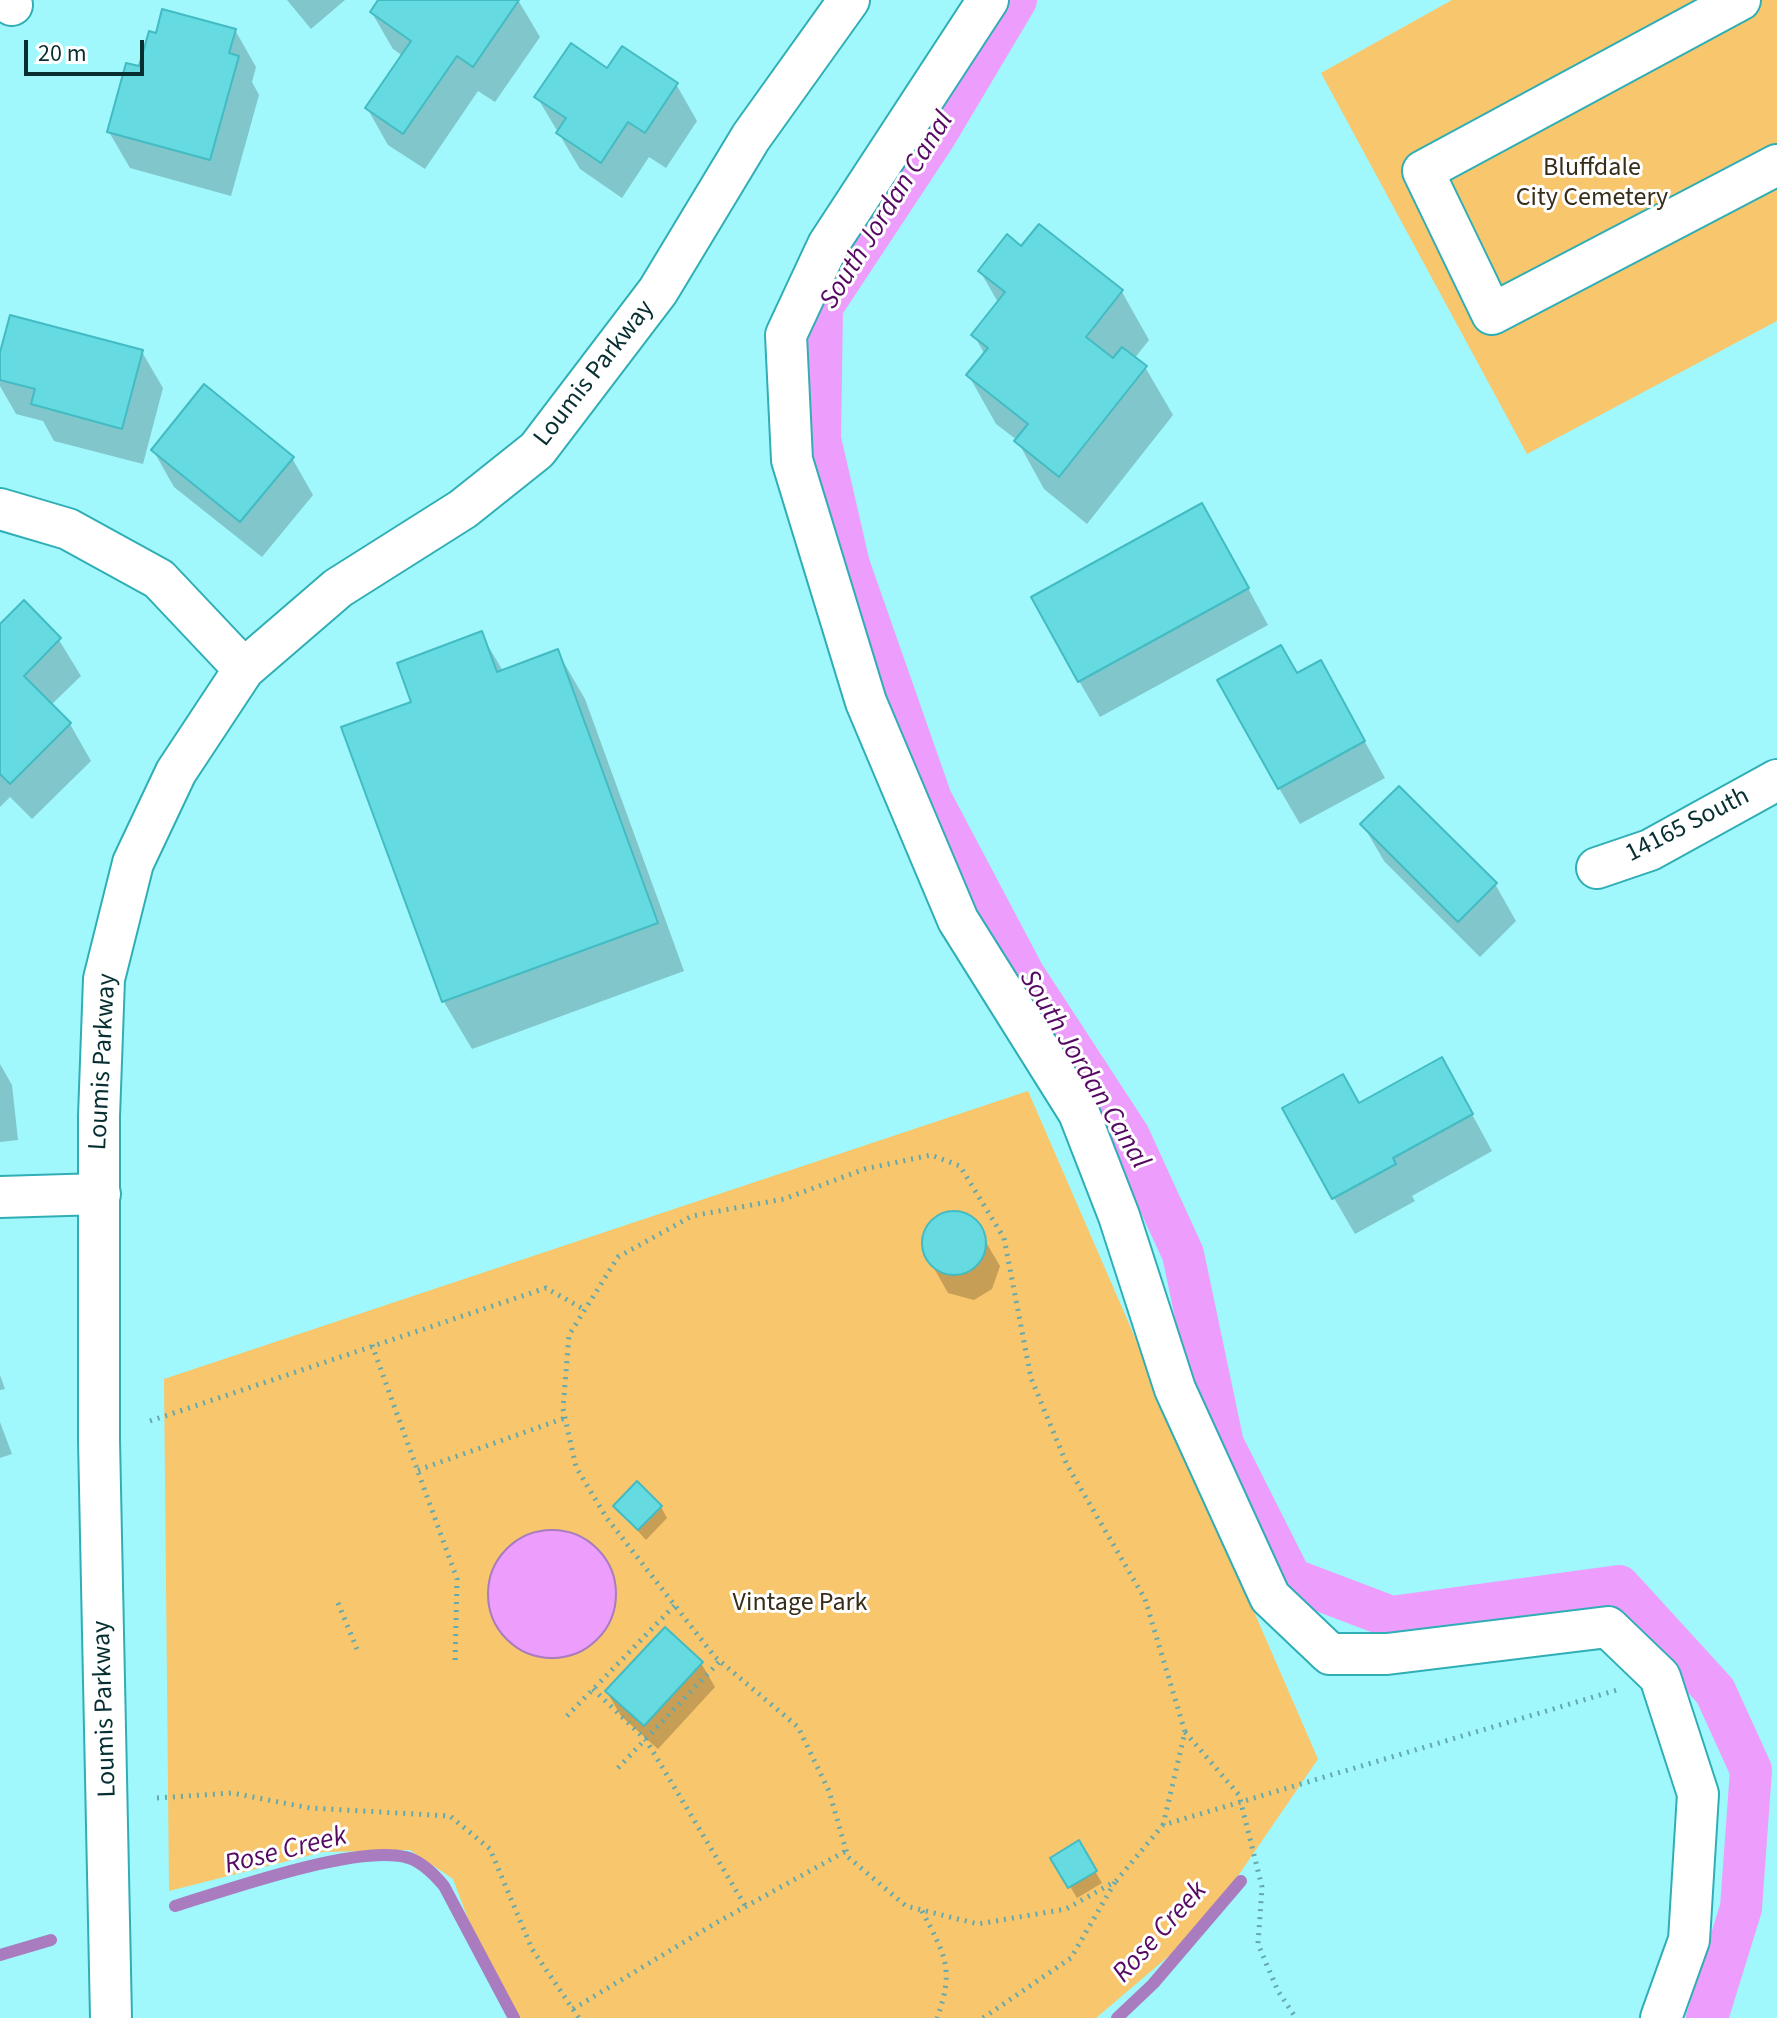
<!DOCTYPE html>
<html>
<head>
<meta charset="utf-8">
<style>
  body { margin:0 }
  #map { position:relative; width:1777px; height:2018px; overflow:hidden; background:#a0f8fd; font-family:"Source Sans 3",sans-serif }
  canvas { display:block }
  .scale { position:absolute; left:24px; top:40px; width:120px; height:36px; box-sizing:border-box; border:4px solid #072e31; border-top:0; padding-left:10px; font-size:24px; line-height:28px; white-space:nowrap; color:#072e31; -webkit-text-stroke:6px #fff; paint-order:stroke }
</style>
</head>
<body>
<div id="map">
<canvas width="1777" height="2018"></canvas>
<div class="scale">20 m</div>
</div>
<script>
const g = document.querySelector('canvas').getContext('2d');
g.lineJoin = 'round';
function fillPath(path, color) {
  g.fillStyle = color;
  g.fill(path, 'evenodd');
}
function strokePath(path, color, width, dash) {
  g.strokeStyle = color;
  g.lineWidth = width;
  g.lineCap = dash ? 'butt' : 'round';
  g.setLineDash(dash || []);
  g.stroke(path);
}
function write(font, color, halo, rows, align = 'center') {
  g.font = font + ' "Source Sans 3",sans-serif';
  g.lineWidth = 6;
  g.setLineDash([]);
  g.textBaseline = 'middle';
  g.strokeStyle = halo;
  g.fillStyle = color;
  for (const [text, x, y, turn = 0] of rows) {
    g.save();
    g.translate(x, y);
    g.rotate((+turn || 0) * Math.PI / 180);
    g.textAlign = isNaN(turn) ? turn : align;
    if (halo) g.strokeText(text, 0, 0);
    g.fillText(text, 0, 0);
    g.restore();
  }
}
const green = new Path2D(`
  M1452,0H1777V321L1527,454L1321,73Z
  M1028,1091L1318,1759L1203,1927L1096,2018H514L499,2001L453,1879L410,1850L323,1852L169,1891L164,1379Z`);
const water = new Path2D(`
  M488 1594a64 64 0 1 1 128 0a64 64 0 1 1-128 0Z`);
const shadow = new Path2D(`
  M287,0H345L311,29Z
  M381,0H518L540,37L495,102L478,91L425,169L388,145L367,108L403,56L393,49L372,13Z
  M235,30L256,67L252,82L259,95L231,196L130,168L109,132L140,69Z
  M608,71L676,84L697,121L666,168L649,157L622,198L580,169L537,97Z
  M1039,226L1122,292L1149,340L1134,359L1145,367L1173,415L1087,524L1044,489L1017,440L996,424L969,376L985,355L974,335L999,304L980,271L1021,249Z
  M142,352L163,388L143,464L54,441L43,421L16,414L0,386V359Z
  M153,450L292,458L313,495L262,557L174,487Z
  M1223,542L1268,625L1100,717L1079,681Z
  M0,627L59,640L81,676L51,705L70,724L91,761L32,819L10,797L0,807Z
  M481,634L503,671L557,651L585,699L684,971L472,1049L444,1002L344,729L413,703Z
  M1341,699L1385,778L1300,824L1279,788Z
  M1363,825L1495,884L1516,921L1480,957L1384,861Z
  M0,1064L12,1085L18,1140L0,1142Z
  M1462,1096L1492,1151L1412,1196L1415,1201L1355,1234L1334,1198L1359,1105Z
  M951,1213L971,1217L1000,1266L992,1289L974,1300L948,1293L923,1249L930,1223Z
  M0,1375L5,1389L0,1390Z
  M0,1422L12,1454L0,1458Z
  M615,1506L661,1507L667,1518L646,1540Z
  M701,1663L715,1687L658,1749L621,1716L607,1692Z
  M1078,1843L1102,1883L1077,1898L1053,1858Z`);
const stream = new Path2D(`
  M175,1906C227,1890 354,1845 405,1857C420,1860 434,1874 444,1886L514,2018
  M0,1955L51,1940
  M1117,2018L1153,1984L1241,1881`);
const canal = new Path2D(`
  M1016,0L935,136L822,307L820,439L849,565L931,799L1024,975L1129,1136L1183,1254L1223,1444L1291,1579L1391,1617L1619,1586L1715,1691L1751,1770L1741,1908L1707,2018`);
const building = new Path2D(`
  M378,0H519L473,67L457,56L403,134L365,108L411,41L370,12Z
  M162,9L236,29L229,53L239,56L210,160L107,132L126,63L139,66L149,31L156,33Z
  M571,43L607,68L622,46L678,83L645,133L628,122L601,163L556,133L566,118L534,97Z
  M1039,224L1123,290L1086,337L1113,358L1122,347L1147,366L1059,477L1014,441L1028,424L966,375L988,348L971,335L1005,292L978,271L1007,234L1021,246Z
  M10,315L143,350L122,429L31,404L35,389L0,380V352Z
  M204,384L294,457L240,522L151,450Z
  M1202,503L1249,588L1078,682L1031,597Z
  M24,600L61,638L24,676L71,723L10,784L0,774V624Z
  M482,631L497,672L558,649L658,923L442,1002L341,727L411,702L397,663Z
  M1281,645L1297,673L1321,660L1365,741L1278,789L1217,680Z
  M1399,786L1497,883L1458,922L1360,824Z
  M1442,1057L1473,1114L1393,1158L1396,1164L1332,1199L1282,1108L1343,1074L1359,1103Z
  M922 1243a32 32 0 1 1 64 0a32 32 0 1 1-64 0Z
  M637,1481L662,1506L638,1530L613,1506Z
  M665,1627L703,1662L644,1726L605,1691Z
  M1079,1840L1097,1871L1068,1888L1050,1858Z`);
const path = new Path2D(`
  M372,1345L457,1579L455,1666
  M150,1421L546,1288L585,1310
  M418,1470L565,1418
  M338,1603L357,1649
  M593,1689L646,1740L746,1907
  M567,1716L675,1605
  M1185,1732L1239,1795L1262,1887L1258,1944L1278,1991L1296,2018
  M618,1768L720,1661
  M157,1798L232,1793L310,1808L450,1816L490,1849L532,1949L579,2018
  M1163,1825L1185,1732L1145,1599L1067,1465L1031,1378L1004,1238L960,1166L931,1155L865,1169L784,1199L692,1216L618,1257L569,1335L563,1409L576,1467L606,1517L715,1657L798,1727L829,1791L848,1857L906,1906L978,1924L1066,1909L1116,1881L1163,1825L1617,1690
  M922,1911C945,1955 955,1969 937,2018
  M573,2009L714,1924L846,1851
  M983,2018L1071,1958L1115,1882`);
const minor = new Path2D(`
  M2,0L12,5
  M988,0L828,245L786,335L792,460L866,702L958,920L1079,1113L1119,1216L1175,1389L1270,1597L1330,1654H1387L1608,1627L1660,1677L1698,1794L1689,1940L1661,2018
  M1740,0L1423,171L1492,314L1777,165
  M0,509L68,529L159,579L244,669
  M1597,868L1650,850L1777,780
  M0,1197L100,1194
  M111,2018L99,1440V1116L104,979L133,863L176,772L244,669L338,588L463,509L537,450L658,291L751,137L849,0`);
const parkNames = [
  ["Bluffdale",1592,169],
  ["City Cemetery",1592,199],
  ["Vintage Park",800,1604]
];
const streetNames = [
  ["Loumis Parkway",595,374,-52],
  ["14165 South",1688,826,-27],
  ["Loumis Parkway",104,1062,-87],
  ["Loumis Parkway",106,1709,-92]
];
const waterNames = [
  ["South Jordan Canal",888,211,-58],
  ["South Jordan Canal",1083,1070,59],
  ["Rose Creek",286,1852,-14],
  ["Rose Creek",1161,1933,-48]
];
fillPath(green, '#f8c66c');
fillPath(water, '#ed9dfc');
strokePath(water, '#a87cbf', 2);
fillPath(shadow, '#0003');
strokePath(stream, '#a87cbf', 12);
strokePath(canal, '#ed9dfc', 42);
fillPath(building, '#66dae1');
strokePath(building, '#42bbc2', 2);
strokePath(minor, '#30aeb5', 44);
strokePath(path, '#64a9ad', 5, [2, 6]);
strokePath(minor, '#fff', 40);
write('26px', '#382d19', '#fff', parkNames);
write('26px', '#072e31', '#fff', streetNames);
write('italic 28px', '#550962', '#fff', waterNames);
</script>
</body>
</html>
